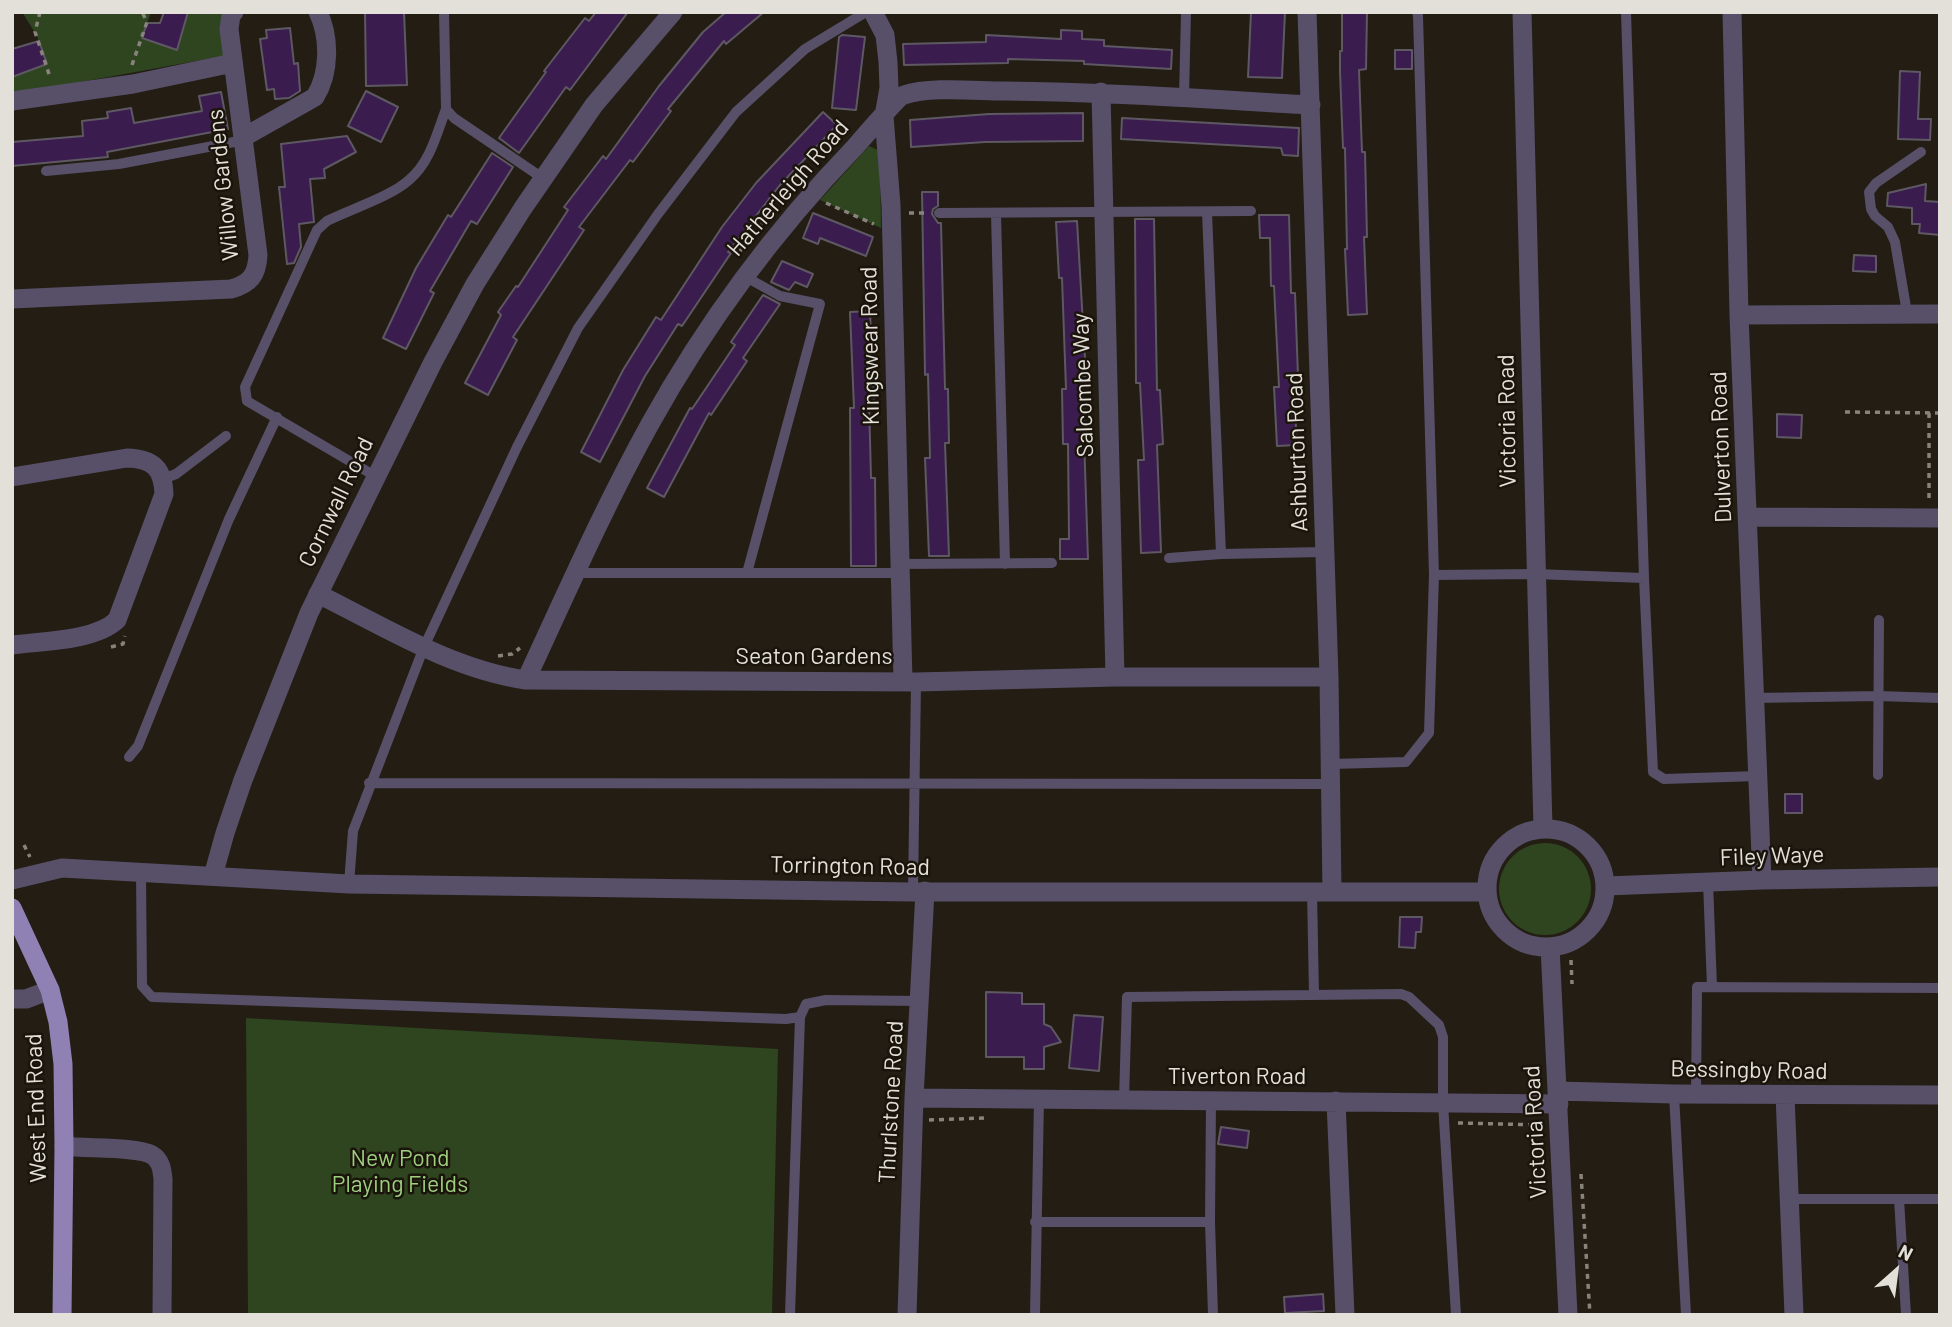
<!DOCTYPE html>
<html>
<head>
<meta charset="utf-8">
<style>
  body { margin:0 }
  #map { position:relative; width:1952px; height:1327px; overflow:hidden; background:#231d14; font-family:Barlow,sans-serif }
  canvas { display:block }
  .frame { position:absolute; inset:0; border:14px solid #e3dfd9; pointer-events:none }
  .north { position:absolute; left:1861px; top:1236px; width:70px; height:70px; -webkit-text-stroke:5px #1a140b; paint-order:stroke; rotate:28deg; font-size:19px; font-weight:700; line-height:28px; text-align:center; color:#e3dfd9 }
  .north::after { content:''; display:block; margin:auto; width:24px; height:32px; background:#e3dfd9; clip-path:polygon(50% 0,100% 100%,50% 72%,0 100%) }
</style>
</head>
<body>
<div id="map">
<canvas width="1952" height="1327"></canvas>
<div class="frame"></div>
<div class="north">N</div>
</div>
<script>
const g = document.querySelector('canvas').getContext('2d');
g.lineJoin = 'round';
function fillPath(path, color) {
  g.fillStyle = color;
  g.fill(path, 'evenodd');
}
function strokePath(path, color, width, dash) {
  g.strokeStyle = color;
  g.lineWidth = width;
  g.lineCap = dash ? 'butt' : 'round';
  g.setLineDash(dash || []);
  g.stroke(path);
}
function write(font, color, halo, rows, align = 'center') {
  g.font = font + ' Barlow,sans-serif';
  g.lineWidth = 5;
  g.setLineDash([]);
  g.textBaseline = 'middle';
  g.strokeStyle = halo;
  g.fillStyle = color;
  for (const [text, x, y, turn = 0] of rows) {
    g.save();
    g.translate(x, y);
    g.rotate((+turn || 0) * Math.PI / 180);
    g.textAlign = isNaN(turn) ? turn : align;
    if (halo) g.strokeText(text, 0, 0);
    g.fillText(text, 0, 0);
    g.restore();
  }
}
const green = new Path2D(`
  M22,12H151L142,38L177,49L188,12H222L224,56L25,92L12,91V77L46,64L37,36Z
  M869,146L878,150L880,156L881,228L820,200Z
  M1499 889a46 46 0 1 1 92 0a46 46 0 1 1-92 0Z
  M246,1018L778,1049L772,1315H248Z`);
const building = new Path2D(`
  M164,12H188L177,50L142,38L147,23H160Z
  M365,12H404L407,85L366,86Z
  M596,12H628L570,90L566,87L519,153L499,138L546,72L544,71L585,18L589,21Z
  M726,12H764L726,44L724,41L668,109L671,111L633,162L630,160L579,227L584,230L513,337L517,340L488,395L465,383L501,315L498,312L516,286L518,287L568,210L564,207L603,156L606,159L659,86L703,32Z
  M1251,12H1285L1282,78L1248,77Z
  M1342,12H1367L1366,69L1359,70L1362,152H1365L1367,237H1364L1367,314L1348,315L1345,249H1347L1345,148H1343L1340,72V51H1342Z
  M290,28L294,64L298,63L300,91L289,98L275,99L274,89L267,90L260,39L267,38L266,30Z
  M1061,30L1082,31V39L1104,40V46L1172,50L1171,69L1084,64V61L1008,59V63L904,65L903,44L986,42V35L1061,39Z
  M842,35L865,37L856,110L832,108L839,37Z
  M39,41L47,64L12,77V49Z
  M1395,50H1412V69H1395Z
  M1900,71L1920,72L1918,119H1931L1930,140L1898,139Z
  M366,91L398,107L381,142L348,126Z
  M221,92L228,129L107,152L108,157L12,166V142L83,136L82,121L108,118L107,112L131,108L134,123L202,111L199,96Z
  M823,112L837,125L780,185L728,252L731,253L682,326L678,324L645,376L600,462L581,452L623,370L656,317L661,320L722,227L756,183Z
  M1083,113V141L985,142L911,147L910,120L989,114Z
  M1122,118L1299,128L1298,156L1283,155L1281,148L1121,139Z
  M347,136L356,152L324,169L325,178L310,179L314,222L299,224L301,247L294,263L287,264L279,187H285L281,144Z
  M492,153L513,167L477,224L471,221L430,291L434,293L406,349L383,338L416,268L448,215L451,217Z
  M1926,184L1925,201L1940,202V235L1919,233L1920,224H1912V208L1887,206L1888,193Z
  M922,192H938V206L933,209L932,214L938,223H941L945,389H948L949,443H945L949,556H929L925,458H930L928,374L925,375Z
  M813,213L873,237L866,256L820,238L818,244L803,238Z
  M1259,215H1289L1291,293H1295L1298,376H1293L1297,445L1277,446L1274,387H1279L1274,286H1271L1270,238H1260Z
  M1135,219H1154L1157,390H1160L1163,444L1157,445L1161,552L1141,553L1138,460H1144L1140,383H1136Z
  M1077,221L1086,376H1082L1088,559H1060V539H1069L1068,444H1063L1062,389H1066L1062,278H1059L1056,222Z
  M1854,255L1876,256V272L1853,271Z
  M782,261L813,274L807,287L795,282L789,290L771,282Z
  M763,295L780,304L743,358L747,361L711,415L709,413L664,497L647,488L690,408L692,409L735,345L731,342Z
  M870,311L874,401H869L871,478H875L876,566H851L850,408H854L850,312Z
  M1777,414L1802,415L1801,438L1777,437Z
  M1785,794H1802V813H1785Z
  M1400,917H1422L1421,932H1416L1415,948L1399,947Z
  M986,992L1022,993V1004H1044V1024L1051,1027L1061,1042L1044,1047V1069H1024V1057H986Z
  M1074,1015L1103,1017L1099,1071L1069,1068Z
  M1221,1127L1249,1131L1247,1148L1218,1144Z
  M1323,1294L1324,1311L1285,1313L1284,1297Z`);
const path = new Path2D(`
  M40,12L35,32L50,77
  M132,65L147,22L142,12
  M826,203L874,224
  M909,213H926
  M740,251L765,219
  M1845,412L1940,413
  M1929,413V500
  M111,647L123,644L125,636
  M498,656L512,654L520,648
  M24,845L30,857
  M1571,960L1572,984
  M929,1120L984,1118
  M1458,1123L1541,1125
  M1581,1174L1590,1315`);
const service = new Path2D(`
  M444,12L446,109L454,118L544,179
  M1626,12L1644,578L1653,772L1664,779L1758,776
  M1184,97L1186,12
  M46,171L119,164L234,142L244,137
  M1207,212L1221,554
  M939,213L1251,211
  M996,214L1005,564
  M744,276L780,296L820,304L747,573
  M1907,313L1895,242L1888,227L1875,216L1871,209L1869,192L1876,183L1921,152
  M375,476L247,401L245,387L317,230L327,221C351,209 390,197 409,180C430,163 437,133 446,109
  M163,479L176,474L226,436
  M1169,558L1221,554L1324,552
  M900,564L1052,563
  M576,573H901
  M1434,575L1535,574L1644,578
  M1754,698L1878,696L1940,698
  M129,757L138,746L229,519L277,417
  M1331,764L1406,762L1429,733L1434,575L1418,16L1417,12
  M1878,775L1879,620
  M369,783L1331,784
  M141,872L142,986L152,997L786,1019L800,1017L806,1004L826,1000L920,1001
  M1708,882L1712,987
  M349,884L353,831L424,647L517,447L578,328L658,214L736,112L805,49L866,12
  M1312,891L1314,995
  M913,892L916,682
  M1674,1094L1686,1315
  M1696,1094L1697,987L1940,988
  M1124,1100L1127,997L1401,994L1409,997L1439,1025L1443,1037V1103L1456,1315
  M1211,1100L1210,1222L1213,1315
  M1789,1199H1940
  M1899,1199L1906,1315
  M1035,1222H1210
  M790,1315L800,1017
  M1035,1315L1039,1099`);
const minor = new Path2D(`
  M873,12L885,35L888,62L889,88L884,116L891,205L903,681
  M1307,12L1329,677L1332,891
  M1732,12L1739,315L1762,880
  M1101,92L1115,677
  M12,101L133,84L233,63
  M244,137L315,97C330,73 330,37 318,12
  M12,299L231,289C250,284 257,275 258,255L229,29L231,15L234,12
  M1739,315L1940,314
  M12,477L127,458C153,459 163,468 164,494L117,620C95,641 43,641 12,645
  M1748,517L1940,518
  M318,594C385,627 451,669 526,680L916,682L1115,677H1329
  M526,680C566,594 604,507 650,424C706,323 775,230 855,147C863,138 898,97 904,95C930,86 977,91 1004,91C1107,92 1208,99 1311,105
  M1606,886L1762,880L1940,877
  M12,999H26L50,990
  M1558,1091L1674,1094L1940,1095
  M1785,1095L1794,1315
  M914,1098L1559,1104
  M1336,1101L1345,1315
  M64,1146C86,1149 137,1146 152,1155C161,1160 162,1170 163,1179L162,1315
  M907,1315L914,1098L925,891`);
const tertiary = new Path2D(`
  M1522,12L1543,828
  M1487 888a59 59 0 1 1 118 0a59 59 0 1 1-118 0Z
  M213,876L225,833L243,780L309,613L433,362L475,284L523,208L594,105L673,12
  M12,880L62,868L349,884L913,892H1487
  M1550,947L1568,1315`);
const primary = new Path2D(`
  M12,908L50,990L58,1022L63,1064L64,1146L62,1315`);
const streetNames = [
  ["Willow Gardens",223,185,-96],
  ["Hatherleigh Road",788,188,-49],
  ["Kingswear Road",870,346,-91],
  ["Salcombe Way",1083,385,-92],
  ["Victoria Road",1507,421,-91],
  ["Dulverton Road",1721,447,-92],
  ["Ashburton Road",1297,452,-92],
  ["Cornwall Road",336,502,-64],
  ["Seaton Gardens",814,656],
  ["Filey Waye",1772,856,-2],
  ["Torrington Road",850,866,1],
  ["Bessingby Road",1749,1070,1],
  ["Tiverton Road",1237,1076],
  ["Thurlstone Road",891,1102,-87],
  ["West End Road",36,1108,-92],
  ["Victoria Road",1535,1132,-93]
];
const parkNames = [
  ["New Pond",400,1158],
  ["Playing Fields",400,1184]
];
fillPath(green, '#2e451f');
fillPath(building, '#3a1d4e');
strokePath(building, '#5e5863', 2);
strokePath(path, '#88837b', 3.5, [5, 5]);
strokePath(service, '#575068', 10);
strokePath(minor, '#575068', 19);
strokePath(tertiary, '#575068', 19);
strokePath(primary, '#9081b4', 19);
write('23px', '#e3dfd9', '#1a140b', streetNames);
write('23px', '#9dcf7f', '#1a140b', parkNames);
</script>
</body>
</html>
